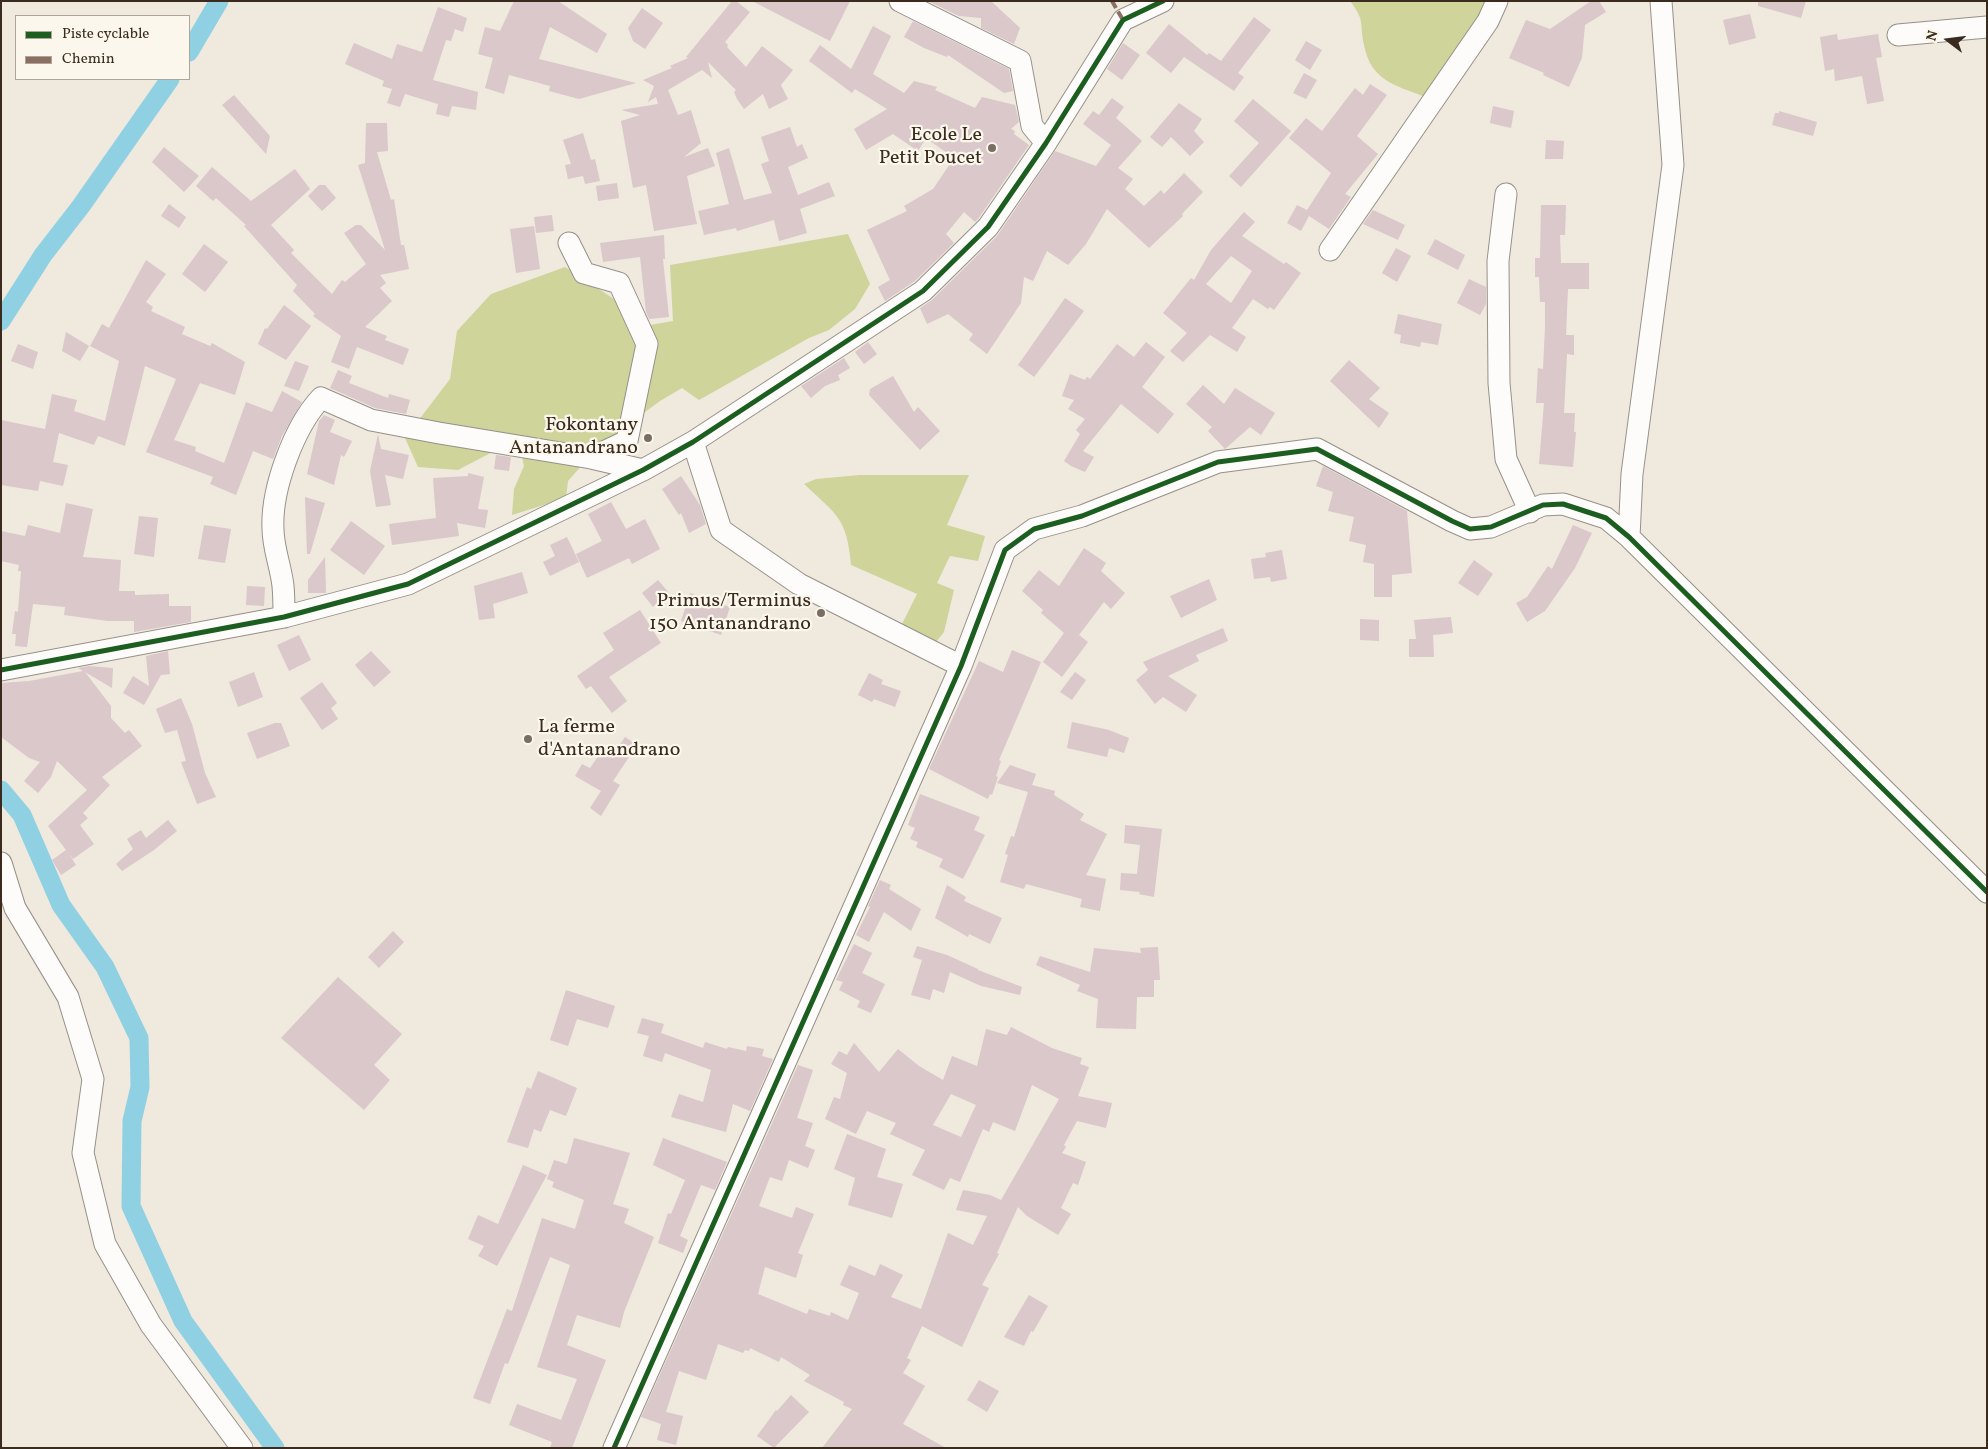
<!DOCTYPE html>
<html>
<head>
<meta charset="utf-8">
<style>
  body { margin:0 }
  #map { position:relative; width:1988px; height:1449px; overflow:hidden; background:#efe9de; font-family:Vollkorn,serif }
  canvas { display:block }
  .frame { position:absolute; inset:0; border:2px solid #3b2a1e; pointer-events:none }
  .legend { position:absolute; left:15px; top:15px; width:175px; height:65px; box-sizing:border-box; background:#fbf7ec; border:1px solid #aea59a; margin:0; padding:6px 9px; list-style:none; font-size:15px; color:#3b2a1e }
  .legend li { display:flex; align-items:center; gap:10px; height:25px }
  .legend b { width:25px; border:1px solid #aea59a }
  .north { position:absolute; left:1923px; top:15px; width:50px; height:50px; -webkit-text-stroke:4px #fbf7ec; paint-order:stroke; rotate:285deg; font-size:14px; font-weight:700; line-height:20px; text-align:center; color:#3b2a1e }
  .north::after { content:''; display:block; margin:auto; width:18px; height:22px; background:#3b2a1e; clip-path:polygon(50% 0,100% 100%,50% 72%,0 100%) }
</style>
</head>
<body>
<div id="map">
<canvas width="1988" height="1449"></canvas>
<div class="frame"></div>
<ul class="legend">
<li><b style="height:6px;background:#1b5e20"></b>Piste cyclable</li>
<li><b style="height:6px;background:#8d6e63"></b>Chemin</li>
</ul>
<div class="north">N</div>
</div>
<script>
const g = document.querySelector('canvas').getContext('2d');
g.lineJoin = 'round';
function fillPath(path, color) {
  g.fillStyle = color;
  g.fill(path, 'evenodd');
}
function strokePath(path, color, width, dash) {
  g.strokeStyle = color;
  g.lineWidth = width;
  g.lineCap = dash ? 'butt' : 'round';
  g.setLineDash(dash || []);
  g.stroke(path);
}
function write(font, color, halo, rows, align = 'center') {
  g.font = font + ' Vollkorn,serif';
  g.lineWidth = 4.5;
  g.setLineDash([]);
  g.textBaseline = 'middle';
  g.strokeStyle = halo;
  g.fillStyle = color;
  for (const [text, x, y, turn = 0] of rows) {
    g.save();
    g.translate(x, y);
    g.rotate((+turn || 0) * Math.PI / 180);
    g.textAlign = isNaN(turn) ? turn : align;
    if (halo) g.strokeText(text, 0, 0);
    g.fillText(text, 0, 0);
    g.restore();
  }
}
const green = new Path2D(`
  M1350,1H1497L1425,97C1395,85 1371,81 1364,45C1359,23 1366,22 1350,1Z
  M848,234L870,284L855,309L829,330L809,338L699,400L682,388L660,401L599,446L568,481L566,498L512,515L514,489L524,466L521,453L498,449L458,470L418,467L405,438L450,379L457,331L491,294L565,267L614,299L633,328L673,321L670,265Z
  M860,475H969L947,525L985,536L978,561L950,556L937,583L954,590L944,632L929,651L897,634L917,594L851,565C847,518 837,515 804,484L816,479Z`);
const canal = new Path2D(`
  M189,52L219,1
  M1,321L43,255L81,206L170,79
  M1,790L22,815L61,905L105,967L139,1038L140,1087L132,1121L131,1206L183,1321L275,1448`);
const building = new Path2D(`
  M514,1H558L607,34L597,53L550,27L539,59L636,83L579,99L549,91L550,86L509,75L504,94L485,88L493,58L478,54L485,27L500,31Z
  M732,1H736L750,12L725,42L728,45L727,47L746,67L762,46L793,70L781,85L788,99L769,109L763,94L744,109L737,99L734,92L736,90L708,62L712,78L702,70L668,90L678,115L691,110L701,143L684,157L708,148L715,166L687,176L697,224L654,231L646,185L633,188L621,121L640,115L621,110L658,104L656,97L648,102L654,86L643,80L672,68L670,66L688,58L686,57Z
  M752,1H850L830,41Z
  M928,1H991L1020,28L1014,44L981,28V18L959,16Z
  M1591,1H1599L1606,12L1585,25L1582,58L1569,87L1543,75L1544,73L1509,58L1526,20L1550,29Z
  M1758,1H1806L1801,18L1758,6Z
  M438,7L467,18L463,32L455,29L451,41L446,40L433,80L478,92L476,110L452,106L449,117L436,114L438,104L405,94L400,107L387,103L392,89L382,86L384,81L345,64L354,43L392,59L397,44L422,52Z
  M642,8L663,23L645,49L633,41L628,28Z
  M1750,14L1756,38L1729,45L1723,20Z
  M1254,17L1271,30L1238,73L1244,77L1234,91L1184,57L1171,73L1146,53L1169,24L1207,55L1209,53L1221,61Z
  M913,21L1009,69L1013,91L1004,93L948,55L947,57L924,48L904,37Z
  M873,26L891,36L873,74L904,93L914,81L937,87L935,90L975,108L982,97L1015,105L1019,122L1011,129L1015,131L1014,134L1029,145L978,219L975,222L964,212L946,234L954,243L915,281L885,301L878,287L890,280L867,230L907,211L904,206L933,189L954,158L926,138L918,151L893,134L866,150L854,129L887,109L855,89L852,93L809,61L820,45L851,69Z
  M1837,34L1838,40L1878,34L1882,57L1876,58L1884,101L1867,104L1862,76L1835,81L1834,69L1825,71L1820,37Z
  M1306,41L1322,50L1310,70L1295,60Z
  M1123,43L1140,55L1122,80L1107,69Z
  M1304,73L1317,80L1306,99L1293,93Z
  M1370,84L1387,95L1357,136L1378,154L1345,194L1351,197L1329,229L1309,216L1301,231L1287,223L1297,205L1307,210L1331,173L1289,138L1306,118L1322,131L1355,88L1363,95Z
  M234,95L270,136L266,154L222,105Z
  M1112,98L1124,107L1116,118L1142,141L1118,168L1133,179L1125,189L1144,206L1161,190L1164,194L1184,173L1203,192L1182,214L1183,216L1149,248L1107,209L1086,244L1068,265L1047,251L1033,281L1024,277L1021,303L987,354L969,340L973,334L948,314L927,324L920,308L932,300L997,236L1055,151L1096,166L1111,145L1083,124L1093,111L1099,115Z
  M1253,99L1291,131L1241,187L1229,176L1259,143L1234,121Z
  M1179,103L1202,119L1194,131L1204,142L1190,156L1171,137L1162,147L1150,137Z
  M1493,106L1514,111L1511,128L1490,123Z
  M1779,111L1817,122L1813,136L1772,125L1775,113H1779Z
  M366,123H387L388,151L377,152L391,200L394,199L401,245H404L409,269L380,275L386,283L380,288L392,301L365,327L387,336L385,340L409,349L403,365L357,347L349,369L331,362L341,336L313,316L315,314L293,291L297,285L244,226L246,225L216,198L213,201L196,186L212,167L251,201L295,169L310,189L271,225L294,250L291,253L332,294L342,280L345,282L366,264L344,233L356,225H361L385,250L358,165L365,163Z
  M790,127L797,147L802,144L808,158L788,167L798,195L829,182L835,196L800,209L807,233L779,241L774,220L737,231L736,228L704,235L698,211L729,204L716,153L729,148L744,200L772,193L761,164L769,161L761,137Z
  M583,133L591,160L595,159L600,181L585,184L583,176L568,179L565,165L571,164L563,140Z
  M1546,140L1564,141L1563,159H1545Z
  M164,147L199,176L184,192L152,162Z
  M617,183L619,198L598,201L596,186Z
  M319,185H325L336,198L322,211L308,196Z
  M169,204L186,217L179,228L161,216Z
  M1541,205H1566L1565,235H1560L1561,263H1589V289H1568L1566,335H1574V355L1567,354L1564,413H1575L1574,432H1576L1573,467L1539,464L1544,403H1536L1538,368L1543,369L1545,327V302H1540L1539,277H1535V258H1540Z
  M1373,210L1405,225L1398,240L1363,224Z
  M1244,212L1255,222L1242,236L1284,264L1286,262L1301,273L1274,310L1270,307L1268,309L1253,299L1232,328L1246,337L1237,352L1210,335L1183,362L1170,351L1187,333L1163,313L1191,278L1194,280L1211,250ZM1231,256L1252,271L1231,303L1206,284Z
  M552,215L554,231L536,233L534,217Z
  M534,226L540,269L516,273L510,229Z
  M664,235L665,259H663L669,317L649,319L646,312L640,257L603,262L600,243Z
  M1435,239L1465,255L1458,270L1427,254Z
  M204,244L228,262L205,292L182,274Z
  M1396,248L1411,256L1397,282L1382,273Z
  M146,260L166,274L146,302L153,307L151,311L185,327L182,334L210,346L212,343L245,362L235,395L200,383L174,440L196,447L195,451L224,463L246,402L272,412L282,391L302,402L282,436L273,459L253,451L236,495L210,484L213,477L146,452L176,379L145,366L125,446L98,436L94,445L59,433L53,462L68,465L63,486L40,481L38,491L1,485V420L45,429L52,394L77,400L74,411L105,421L119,361L90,346L102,324L109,328Z
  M1469,279L1486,287V304L1480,315L1457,303Z
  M1065,298L1084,311L1034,377L1018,365Z
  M284,305L311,326L286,360L258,344L265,328L267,329Z
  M1398,314L1442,324L1438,345L1421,342L1420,347L1400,343L1401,335L1394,333Z
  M66,332L89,346L80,361L62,351Z
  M868,342L877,354L864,364L855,352Z
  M1146,342L1165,357L1142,387L1174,414L1158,434L1121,404L1083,451L1094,457L1085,472L1071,466L1064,461L1080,434L1076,430L1085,419L1068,409L1074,400L1062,396L1070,374L1085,380L1087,377L1090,379L1117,344L1134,357Z
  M18,344L38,352L33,369L11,361Z
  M844,358L850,368L838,375L840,380L825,386L811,398L801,386Z
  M1349,360L1380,388L1369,399L1389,413L1379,428L1330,381Z
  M295,361L309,366L299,391L284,386Z
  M338,370L352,376L349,383L388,398L389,394L410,400L406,414L375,408L330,388Z
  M893,376L914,412L918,407L940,431L920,450L869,395L870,389Z
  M1203,385L1224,404L1235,388L1275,413L1261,435L1250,427L1225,449L1208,431L1212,427L1186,404Z
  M324,415L335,420L330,432L352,441L344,457L341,455L334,485L307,474L319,421Z
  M378,434L381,449L409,455L403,479L385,475L391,505L376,507L370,471Z
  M496,455L511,457L509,471L494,469Z
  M1323,466L1407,511L1412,573L1392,575V597H1374V564L1363,562L1366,545L1349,541L1354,517L1328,511L1333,492L1316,486Z
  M468,473L484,477L478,509L488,510L485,528L457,523L459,536L392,545L389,524L436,518L433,478L468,476Z
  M681,476L700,505L706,524L689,533L681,513L679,515L662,489Z
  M305,497L325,503L310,554H307Z
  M611,502L626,529L645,519L660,549L632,564L629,558L587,578L576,554L602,541L588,514Z
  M66,503L93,509L83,557L121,560L119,591H135V595L169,594V606H191V622L134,632V621H108L64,615L65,607L33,604L27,647L15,646L16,634H12L15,611L18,612L21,571H18L19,565L1,561V531L25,536L28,525L60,533Z
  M139,516L158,518L154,557L134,554Z
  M351,521L385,546L364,575L330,550Z
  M204,525L231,529L225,563L198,559Z
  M1573,525L1592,533L1575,568L1545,611L1527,622L1516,603L1527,597L1548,566L1552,569Z
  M567,537L579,562L550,576L543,562L555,556L550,545Z
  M1084,548L1106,563L1101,571L1125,593L1111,609L1104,602L1079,635L1088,642L1062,677L1043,662L1064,633L1041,613L1043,610L1022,591L1039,570L1059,586Z
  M1282,550L1287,579L1271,582L1270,577L1254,579L1251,559L1266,557L1265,553Z
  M325,557L326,593H308V580Z
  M1474,560L1493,574L1478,596L1458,583Z
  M522,572L528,593L493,604L495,618L479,620L474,586Z
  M1209,579L1217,600L1181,618L1170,596Z
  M658,580L669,593L653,607L642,593Z
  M247,586L265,587L264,606L246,605Z
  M690,593L730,607L721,635L681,621Z
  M640,610L661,643L609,677L627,701L612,713L591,686L586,689L577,676L614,650L603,633Z
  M1451,617L1453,633L1433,635L1434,657H1409V639H1416L1414,620Z
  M1360,619L1379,620V641L1360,640Z
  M1223,628L1228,641L1196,655L1199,661L1168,676L1197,695L1186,712L1163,697L1155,704L1136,680L1148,670L1143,662Z
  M299,635L311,660L289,671L277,645Z
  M1012,650L1041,662L999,760L1001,761L996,776L998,777L992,795L990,794L988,799L929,769L979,661L1003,672Z
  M168,651L170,674L161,675L144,705L123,693L133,676L149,686L146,656Z
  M371,651L391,672L374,687L355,665Z
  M89,666L113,668L112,688L85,672L111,706V718L125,733L129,730L142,746L102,777L110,785L83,813L88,818L80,825L94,844L73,859L69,854L76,865L61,875L52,860L66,850L48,826L87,790L57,761L51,777L38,793L24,781L40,762L29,758L1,737V683L29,681L83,671L78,668Z
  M254,672L263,697L238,707L229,682Z
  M1075,672L1086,680L1072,700L1060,692Z
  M869,673L883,680L881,684L901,691L895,707L874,699L872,702L858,695Z
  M322,682L337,703L331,708L338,719L322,730L300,698Z
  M181,698L192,724L205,773L216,797L197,804L181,762L186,761L177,730L165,733L156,709Z
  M1072,722L1109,730L1129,738L1124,753L1109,748L1107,757L1067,748Z
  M275,723H281L290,746L257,759L247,733Z
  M625,737L637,745L613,781L620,785L601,816L590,808L601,791L575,776L582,764L590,768L603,749L612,756Z
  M1010,765L1036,774L1032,785L1055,791L1054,795L1084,814L1080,820L1107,834L1086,875L1106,879L1100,911L1080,907L1082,899L1026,884L1024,889L1000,882L1008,855L1005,854L1011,836L1014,837L1028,792L997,783Z
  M920,794L980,817L974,830L985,835L963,879L939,867L943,859L916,847L918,842L910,839L915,828L908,825Z
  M168,820L177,831L154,850L122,871L116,864L133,849L127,839L141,830L146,838Z
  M1125,825L1162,829L1154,897L1139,894L1140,892L1120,890L1121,873L1137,874L1140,845L1124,843Z
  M880,880L891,885L889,889L921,909L911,931L884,912L869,942L856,935L870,907L868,906Z
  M947,885L966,897L964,901L1002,918L990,944L969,934L968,937L935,918Z
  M393,931L404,942L379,968L368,957Z
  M854,944L872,953L862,973L885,984L871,1013L857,1007L860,1001L839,990L843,982L836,980Z
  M917,946L947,955L978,969V970L1022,987L1020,995L981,986L950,972L944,993L933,989L930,1000L911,995L922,960L913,957Z
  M1158,947L1160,980H1154V997H1137L1136,1029L1096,1028L1098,999L1077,991L1080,985L1036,965L1040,956L1090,972L1094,948L1141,953L1140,948Z
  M338,977L402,1034L374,1065L390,1080L364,1110L281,1038Z
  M566,990L615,1006L608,1028L577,1019L568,1046L550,1040Z
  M642,1018L664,1024L661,1033L703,1048L705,1042L727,1049L728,1047L746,1051L747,1046L764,1049L762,1056L773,1059L750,1111L733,1104L726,1132L671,1117L679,1094L703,1102L711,1070L665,1053L662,1062L643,1056L649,1036L637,1033Z
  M1011,1027L1052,1048L1082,1058L1080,1064L1089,1067L1078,1096L1112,1103L1106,1128L1077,1121L1064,1145L1066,1147L1062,1153L1086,1162L1078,1185L1073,1183L1061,1208L1071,1214L1058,1235L1027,1216L1018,1207L997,1253L999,1254L982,1285L989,1288L962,1347L922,1326L907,1358L911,1360L903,1373L925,1386L903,1424L946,1448H822L852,1409L843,1405L844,1402L804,1381L810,1375L781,1357L779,1362L750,1348L749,1351L745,1350L743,1353L718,1344L706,1380L679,1371L666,1412L683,1416L676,1445L657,1440L661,1424L641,1417L798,1065L813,1070L797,1118L813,1123L805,1146L815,1150L808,1168L789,1160L782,1181L770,1177L759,1206L792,1218L796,1207L814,1214L798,1253L803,1255L796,1278L765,1267L758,1294L807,1314L809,1309L830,1316L831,1312L848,1320L859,1293L840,1285L849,1265L875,1276L880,1264L903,1275L891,1297L921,1309L948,1233L973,1245L987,1216L956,1210L963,1190L990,1195L1001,1200L1059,1099L1032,1085L1015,1131L993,1122L989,1132L983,1129L960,1182L950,1178L944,1190L912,1175L925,1150L890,1134L896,1123L867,1111L856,1134L825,1119L834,1097L840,1099L847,1073L831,1064L839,1051L847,1055L854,1043L879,1072L898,1049L919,1066L943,1080L952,1056L977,1066L986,1029L1007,1035ZM951,1094L976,1105L961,1137L933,1125Z
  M538,1071L577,1088L566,1116L550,1110L541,1132L534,1129L528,1148L507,1142L527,1087L531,1089Z
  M847,1134L886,1149L877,1177L903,1184L892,1218L848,1205L855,1178L834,1169Z
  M574,1138L630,1153L613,1204L629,1209L624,1223L654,1237L624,1312L620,1328L577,1315L567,1345L606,1360L572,1448H550L552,1442L509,1425L517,1404L561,1420L577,1379L537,1367L570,1265L550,1257L508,1364L505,1363L490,1404L473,1398L507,1309L512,1311L542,1218L575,1229L584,1200L552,1187L554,1182L547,1179L554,1160L567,1164Z
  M663,1138L727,1162L715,1190L701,1185L680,1236L688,1240L683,1253L658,1243L668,1213L671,1214L685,1180L653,1165Z
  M523,1165L547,1175L497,1266L478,1256L484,1246L468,1239L478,1215L498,1224Z
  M1029,1295L1048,1306L1033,1332L1031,1331L1024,1346L1004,1337Z
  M979,1380L999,1391L987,1412L967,1400Z
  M791,1395L809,1412L774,1448L757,1436L776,1410L777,1411Z`);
const minor = new Path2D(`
  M900,1L1020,61L1032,126L1046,143
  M1898,35L1987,27
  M1506,194L1498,261L1499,383L1506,459L1530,512
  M569,243L584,273L619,283L647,344L627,441L591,458
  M1330,250L1488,21L1497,1
  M693,442L721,530L799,584L961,666
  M1629,537L1632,474L1673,165L1661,1
  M284,617C284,607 284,596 283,586C281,567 273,548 273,529C271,489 294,427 321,398L371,420L439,433L591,458L643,470
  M1,670L284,617L408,584L643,470L693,442L923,291L988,227L1046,143L1123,20L1163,1
  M1,863L15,908L68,997L93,1079L83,1153L105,1244L151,1325L242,1448
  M614,1448L961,666L1005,550L1034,529L1082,516L1218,462L1317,449L1452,521L1470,529L1491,527L1543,505L1563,504L1606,518L1629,537L1987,892`);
const quiet = new Path2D(`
  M1112,1L1123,20`);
const cycleway = new Path2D(`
  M1,670L284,617L408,584L643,470L693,442L923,291L988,227L1046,143L1123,20L1163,1
  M614,1448L961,666L1005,550L1034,529L1082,516L1218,462L1317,449L1452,521L1470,529L1491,527L1543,505L1563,504L1606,518L1629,537L1987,892`);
const markers = [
  [992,148,5,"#7a6d61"],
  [648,438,5,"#7a6d61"],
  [821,613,5,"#7a6d61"],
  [528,739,5,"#7a6d61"]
];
const poiNames = [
  ["Ecole Le",982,136],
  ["Petit Poucet",982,159],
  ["Fokontany",638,426],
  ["Antanandrano",638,449],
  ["Primus/Terminus",811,602],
  ["150 Antanandrano",811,625],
  ["La ferme",538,728,"left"],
  ["d'Antanandrano",538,751,"left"]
];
fillPath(green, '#cfd49b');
strokePath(canal, '#90d0e3', 19);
fillPath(building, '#dac8ca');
strokePath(minor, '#969089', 23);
strokePath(minor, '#fdfcfa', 21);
strokePath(quiet, '#8d6e63', 4, [8, 4]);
strokePath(cycleway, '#1b5e20', 5);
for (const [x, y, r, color] of markers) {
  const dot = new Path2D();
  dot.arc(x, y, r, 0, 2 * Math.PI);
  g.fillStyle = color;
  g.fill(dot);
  strokePath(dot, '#fbf7ec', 2);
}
write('20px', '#3b2a1e', '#fbf7ec', poiNames, 'right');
</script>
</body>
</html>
